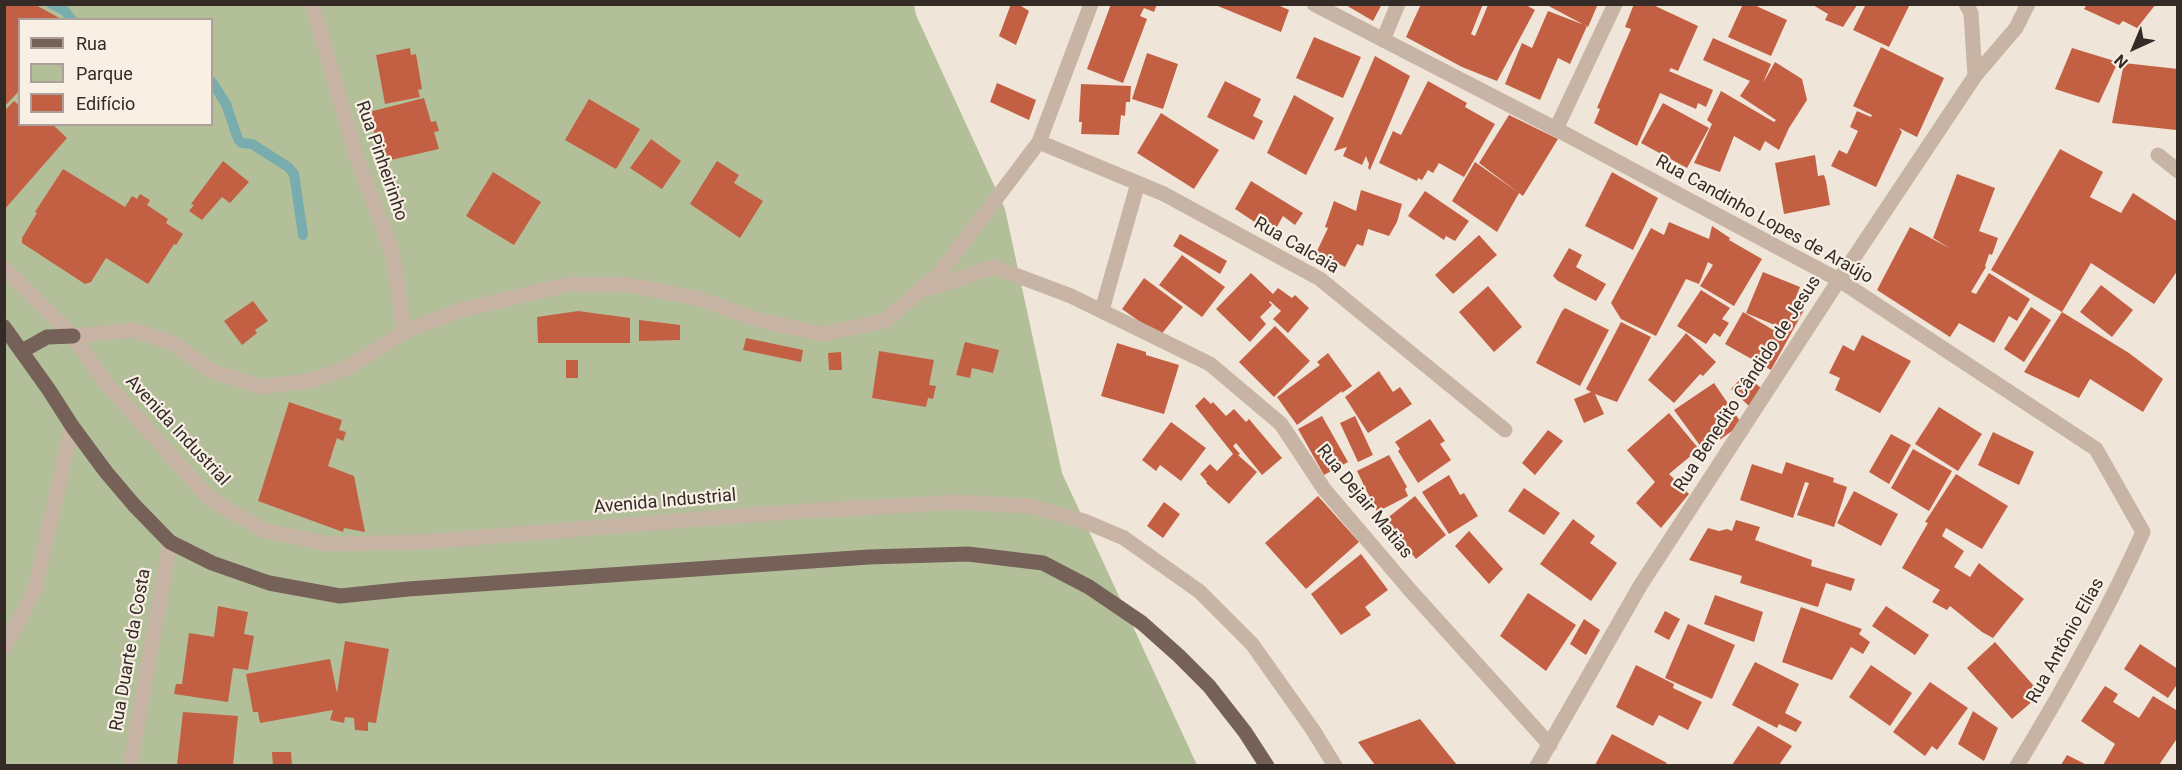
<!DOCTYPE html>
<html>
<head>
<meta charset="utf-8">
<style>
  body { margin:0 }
  #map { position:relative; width:2182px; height:770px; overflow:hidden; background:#f0e5d9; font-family:Roboto,sans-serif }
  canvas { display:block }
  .frame { position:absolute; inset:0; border:6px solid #342a26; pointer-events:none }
  .legend { position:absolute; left:18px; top:18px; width:195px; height:108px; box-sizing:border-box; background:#f8efe5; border:2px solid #aaa099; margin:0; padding:8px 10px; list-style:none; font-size:18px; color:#342a26 }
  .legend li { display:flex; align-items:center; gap:12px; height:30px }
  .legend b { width:30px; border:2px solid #aaa099 }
  .north { position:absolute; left:2104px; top:18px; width:60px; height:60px; -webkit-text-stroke:4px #f8efe5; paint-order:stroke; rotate:224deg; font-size:16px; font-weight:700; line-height:24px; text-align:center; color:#342a26 }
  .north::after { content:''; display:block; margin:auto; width:21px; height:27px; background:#342a26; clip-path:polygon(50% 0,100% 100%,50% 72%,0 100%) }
</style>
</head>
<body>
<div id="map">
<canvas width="2182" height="770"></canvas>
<div class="frame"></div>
<ul class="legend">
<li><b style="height:8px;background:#766158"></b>Rua</li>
<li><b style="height:16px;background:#b3bf99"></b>Parque</li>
<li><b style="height:16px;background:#c36044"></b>Edifício</li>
</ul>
<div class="north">N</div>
</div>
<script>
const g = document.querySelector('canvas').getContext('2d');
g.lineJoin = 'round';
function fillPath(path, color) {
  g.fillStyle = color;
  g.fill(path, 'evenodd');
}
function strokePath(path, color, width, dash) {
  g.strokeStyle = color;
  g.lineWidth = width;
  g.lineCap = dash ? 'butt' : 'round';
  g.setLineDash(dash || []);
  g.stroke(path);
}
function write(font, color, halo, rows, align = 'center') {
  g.font = font + ' Roboto,sans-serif';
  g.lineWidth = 4.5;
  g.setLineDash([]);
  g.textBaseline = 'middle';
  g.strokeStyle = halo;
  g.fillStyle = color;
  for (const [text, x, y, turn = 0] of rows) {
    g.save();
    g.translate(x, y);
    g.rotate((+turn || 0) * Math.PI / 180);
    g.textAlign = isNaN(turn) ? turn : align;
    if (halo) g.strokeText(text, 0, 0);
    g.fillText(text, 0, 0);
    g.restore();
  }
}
const green = new Path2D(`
  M4,5H914L916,15L1005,209L1062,473L1197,765H5ZM20,20H212V124H20Z`);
const stream = new Path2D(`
  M52,4L65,11L72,20
  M212,82L226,104L238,139L242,143L252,144L288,167L294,174L303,235`);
const building = new Path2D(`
  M4,4H34L63,20H20V90L4,107Z
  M1011,4H1018L1029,11L1016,45L999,36Z
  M1111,4H1157L1154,12L1144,8L1140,16L1147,19L1123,83L1087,69Z
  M1213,4H1281L1280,6L1289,10L1281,32Z
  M1344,4H1382L1373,21Z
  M1421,4H1483L1471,34L1475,36L1488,5H1526L1535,10L1497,81L1462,67L1406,37Z
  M1545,4H1598L1588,27Z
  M1634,4H1651L1698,26L1678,71L1671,68L1669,71L1713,90L1706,107L1698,103L1696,109L1660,93L1637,146L1594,123L1600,109L1597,108L1631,29L1625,27Z
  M1743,4H1752L1787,20L1771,56L1728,37Z
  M1866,4H1910L1889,47L1853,30Z
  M2087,4H2156L2137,28L2123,21L2119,25L2084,9Z
  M1813,5H1857L1843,27L1825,20L1828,14Z
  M1548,11L1587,26L1570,64L1558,58L1540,100L1505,84L1522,43L1532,48Z
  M1314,37L1361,57L1343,98L1296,78Z
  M1713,38L1771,64L1763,83L1775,62L1802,79L1807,100L1789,128L1779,150L1765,141L1760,151L1734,136L1720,172L1694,163L1712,124L1707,120L1721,91L1774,122L1776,120L1740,96L1750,81L1703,60Z
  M1881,47L1944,78L1917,137L1899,128L1902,132L1876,187L1831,166L1839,150L1847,154L1858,131L1850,127L1857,111L1871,117L1872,115L1853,106Z
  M410,48L411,55L416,54L422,89L418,90L420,97L385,104L376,55Z
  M2072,48L2118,62L2099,103L2055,89Z
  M1147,53L1178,64L1163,109L1132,99Z
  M1375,56L1410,76L1370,170L1368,168L1369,164L1366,156L1362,165L1343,156L1347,147L1334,151Z
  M2124,63L2178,69L2176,130L2112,123Z
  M1225,81L1261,99L1253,116L1263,121L1254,140L1207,117Z
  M1428,81L1467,103L1465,107L1495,124L1464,177L1439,163L1433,173L1428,170L1422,180L1418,178L1417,181L1379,163L1393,131L1401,135Z
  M997,83L1036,100L1029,120L990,102Z
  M1081,84L1131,86L1130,102H1126L1125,116L1121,115L1119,135L1081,134L1082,122H1079Z
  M1294,95L1334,118L1306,175L1267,153Z
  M424,98L431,122L436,121L439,131L434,132L439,149L382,162L369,112Z
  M589,99L640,129L616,169L565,140Z
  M14,101L20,106V124H52L67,138L4,210V111Z
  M1663,103L1709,128L1687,168L1641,143Z
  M1161,113L1219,150L1194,189L1137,153Z
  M1509,115L1558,139L1523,196L1479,163Z
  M651,139L681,161L662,189L630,168Z
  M2060,149L2103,172L2090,197L2121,213L2133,193L2178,222V270L2154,304L2091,263L2062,312L1991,270Z
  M1815,155L1818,176L1824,175L1826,181L1830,205L1784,214L1775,163Z
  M223,161L249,182L230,203L222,197L202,220L189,211L194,205L191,204Z
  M717,161L739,175L734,183L763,201L740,238L690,204Z
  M1475,162L1519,193L1497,232L1452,201Z
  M63,169L125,207L132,196L137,199L140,194L150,200L147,205L168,219L166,223L183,234L176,245L174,244L148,284L106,258L91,282L85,284L22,243V238L37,213L35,212Z
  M493,172L541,202L514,245L466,216Z
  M1612,172L1658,198L1633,250L1585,226Z
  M1957,174L1995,188L1979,231L1998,238L1992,255L1989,254L1985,266L1986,267L1971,292L1976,294L1989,273L2030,299L2017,321L2009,316L1994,343L1959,323L1950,337L1877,290L1910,227L1951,249L1933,238Z
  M1251,181L1303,213L1295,225L1283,216L1273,234L1235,209Z
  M1361,190L1402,204L1397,222L1389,236L1368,229L1363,246L1357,244L1345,267L1316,253L1328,228L1325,227L1334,201L1356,211Z
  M1425,191L1469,221L1455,241L1446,236L1444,240L1408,216Z
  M1669,222L1709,239L1712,226L1730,238L1729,240L1762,259L1734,306L1700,286L1713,265L1708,262L1699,284L1686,279L1656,336L1621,319L1611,303L1651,228L1664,235Z
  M1180,234L1227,261L1220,274L1173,246Z
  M1479,235L1497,255L1453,294L1435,275Z
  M1569,248L1582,255L1576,267L1606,284L1596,301L1558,281L1553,276Z
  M1182,255L1225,287L1202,317L1159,285Z
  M1763,272L1800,287L1793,305L1804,310L1771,370L1725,344L1743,312L1775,331L1777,326L1746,313Z
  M1251,273L1273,294L1278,288L1292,298L1295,295L1309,308L1288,333L1273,319L1281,311L1270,301L1269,302L1272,305L1260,317L1266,324L1250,342L1216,309Z
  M1144,278L1183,307L1160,336L1122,309Z
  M2101,285L2133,310L2112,337L2080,312Z
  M1488,286L1522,327L1494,352L1459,312Z
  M1701,290L1730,308L1722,319L1729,323L1720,337L1714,333L1706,344L1677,326Z
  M253,301L268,321L255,330L257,333L242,345L224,321Z
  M2031,307L2051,320L2024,362L2004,349Z
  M1565,308L1609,330L1580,386L1536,363L1562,311Z
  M578,311L630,318V343H538L537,317Z
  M2062,312L2129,353L2163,379L2143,412L2090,379L2079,398L2024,372Z
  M639,320L680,325V340L639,341Z
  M1621,322L1651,337L1617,402L1595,394L1604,414L1584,423L1574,399L1591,392L1586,389Z
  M1275,326L1310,361L1274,397L1239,362Z
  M1686,333L1716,362L1703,376L1700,374L1674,403L1648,380Z
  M1862,335L1911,361L1880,413L1835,390L1840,378L1829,373L1843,345L1854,351Z
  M746,338L803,350L801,362L743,350Z
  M965,342L999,350L993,373L972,368L970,378L956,375Z
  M1117,343L1146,352V355L1179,365L1164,414L1101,396Z
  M879,351L934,360L929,385L936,386L933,399L928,398L926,407L872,398Z
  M841,352L842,370H829L828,353Z
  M1328,353L1352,386L1342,393V391L1297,425L1277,397L1320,365L1317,362Z
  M566,360H578V378H566Z
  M1379,371L1393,392L1400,387L1412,404L1368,433L1345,397Z
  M1743,376L1752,385L1754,382L1761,388L1749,406L1731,389Z
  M1714,383L1742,424L1704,451L1674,410Z
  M1204,397L1211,404L1213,402L1226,416L1234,409L1246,422L1249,419L1282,458L1262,475L1236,443L1233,446L1240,454L1238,455L1257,472L1229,504L1206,483L1207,482L1200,474L1210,464L1217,471L1233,454L1195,406Z
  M289,402L342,420L339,430L346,432L343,441L337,438L328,466L354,476L365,532L344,528L343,532L258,501Z
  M1939,407L1982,434L1958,471L1915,444Z
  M1669,413L1699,449L1669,474L1689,494L1661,528L1636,503L1655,482L1627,450Z
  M1322,416L1348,462L1324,475L1298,429Z
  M1355,416L1373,455L1358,462L1340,423Z
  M1430,419L1445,441L1440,444L1451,460L1418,483L1398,451L1400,449L1395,442Z
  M1171,422L1206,448L1181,481L1160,465L1156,471L1142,460Z
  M1548,430L1563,441L1535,475L1522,463Z
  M1993,432L2034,452L2019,485L1978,465Z
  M1891,434L1911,445L1889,484L1869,472Z
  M1913,449L1952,471L1929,511L1891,488Z
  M1389,455L1407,487L1405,489L1408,496L1377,512L1357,471Z
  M1786,462L1834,478L1833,482L1847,487L1834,527L1797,515L1809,483L1805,482L1793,518L1740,500L1752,464L1782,474Z
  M1956,474L2008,506L1982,549L1946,528L1942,536L1964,551L1954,567L1970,577L1979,563L2024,599L1993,638L1982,632L1950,606L1947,610L1932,602L1940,590L1902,568L1928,523L1925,522Z
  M1449,475L1460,495L1464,493L1478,516L1449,534L1422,492Z
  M1524,488L1560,513L1544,535L1508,511Z
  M1854,491L1898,514L1881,546L1837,523Z
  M1318,496L1359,542L1306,589L1265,543Z
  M1415,496L1446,535L1416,559L1385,520Z
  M1164,502L1180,514L1163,538L1147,526Z
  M1573,519L1595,536L1590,543L1617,563L1591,601L1540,564Z
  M1736,520L1760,527L1755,540L1812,560L1811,566L1855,579L1851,591L1826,583L1818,607L1740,583L1742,576L1689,560L1708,528L1719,531L1727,529L1732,531Z
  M1469,531L1503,569L1489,584L1455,546Z
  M1361,554L1388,590L1365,607L1371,615L1341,635L1311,594Z
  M1528,593L1576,625L1546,671L1500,636Z
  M1715,595L1763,612L1754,642L1704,624Z
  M218,606L248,612L244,634L254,636L248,670L233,668L228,702L174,694L176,684H182L189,633L214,637Z
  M1886,606L1929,635L1915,655L1872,626Z
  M1801,607L1862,629L1859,634L1870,642L1863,654L1851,647L1832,680L1782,662Z
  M1665,611L1680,619L1669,640L1654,632Z
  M1584,619L1600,630L1586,655L1570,644Z
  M1688,624L1735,645L1712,699L1665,678Z
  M345,641L389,649L376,723L368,722V731L355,730L354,718L345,717L344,723L330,720L333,710L260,723L258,712H253L246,674L330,659L337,693Z
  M1995,642L2041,694L2012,719L1967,668Z
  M2140,644L2178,669V683L2168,698L2124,669Z
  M1755,662L1799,684L1785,713L1802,722L1796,732L1779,724L1777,728L1732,705Z
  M1636,665L1674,684L1673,688L1702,702L1688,730L1659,715L1653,726L1616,707Z
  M1871,665L1912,693L1890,726L1849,697Z
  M1930,682L1968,708L1937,750L1932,746L1925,756L1893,732Z
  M2105,686L2118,694L2113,702L2139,718L2153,696L2178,711V737L2159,765H2103L2115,744L2081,721Z
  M1973,711L1998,728L1984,761L1958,744Z
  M183,712L238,716L233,765H177Z
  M1420,719L1457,765H1375L1358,742Z
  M1758,726L1792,746L1779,765H1732Z
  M1612,734L1667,763L1665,765H1595Z
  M272,752H291L292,765H273Z
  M2067,755L2087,765H2061Z`);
const minor = new Path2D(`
  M312,4L358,161L393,254L404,332
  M1314,4L1556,129L1839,280L2096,449L2143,532C2107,613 2063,690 2017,766
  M1966,4L1971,13L1975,76
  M1383,40L1398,4
  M1556,129L1615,4
  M1039,142L1164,194L1320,279L1505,430
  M2158,155L2178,171
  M4,268L73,336L105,382L209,498L263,530L329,544L423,542L758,514L957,502L1029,506L1084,521L1124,538L1199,591L1252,644L1313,730L1335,766
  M927,289L994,267L1071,296L1210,364L1281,424L1324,489L1409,589L1550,745
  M1102,310L1138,183
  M73,336L133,330L173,343L210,370L261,387L315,380L351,366L404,332L457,311L570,284L629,285L700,299L758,320L822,334L885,321L940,273L1039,142L1091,4
  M4,647L35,589L72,426
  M130,766L170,542
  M1537,766L1640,586L1839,280L1975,76L2016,28L2028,4`);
const major = new Path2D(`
  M4,327L49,390L72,426L106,472L134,505L170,542L212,563L269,583L340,596L408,589L869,557L968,554L1043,563L1089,587L1142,623L1179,656L1209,686L1245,732L1267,766
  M22,351L47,337L73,336`);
const streetNames = [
  ["Rua Pinheirinho",381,161,71],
  ["Rua Candinho Lopes de Araújo",1764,220,29],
  ["Rua Calcaia",1296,246,30],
  ["Rua Benedito Cândido de Jesus",1748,384,-57],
  ["Avenida Industrial",177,431,47],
  ["Avenida Industrial",665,502,-5],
  ["Rua Dejair Matias",1364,502,51],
  ["Rua Antônio Elias",2066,641,-61],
  ["Rua Duarte da Costa",131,650,-80]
];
fillPath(green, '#b3bf99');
strokePath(stream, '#79acad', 10);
fillPath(building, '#c36044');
strokePath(minor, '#c8b4a5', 15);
strokePath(major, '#766158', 15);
write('18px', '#342a26', '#f8efe5', streetNames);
</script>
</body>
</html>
